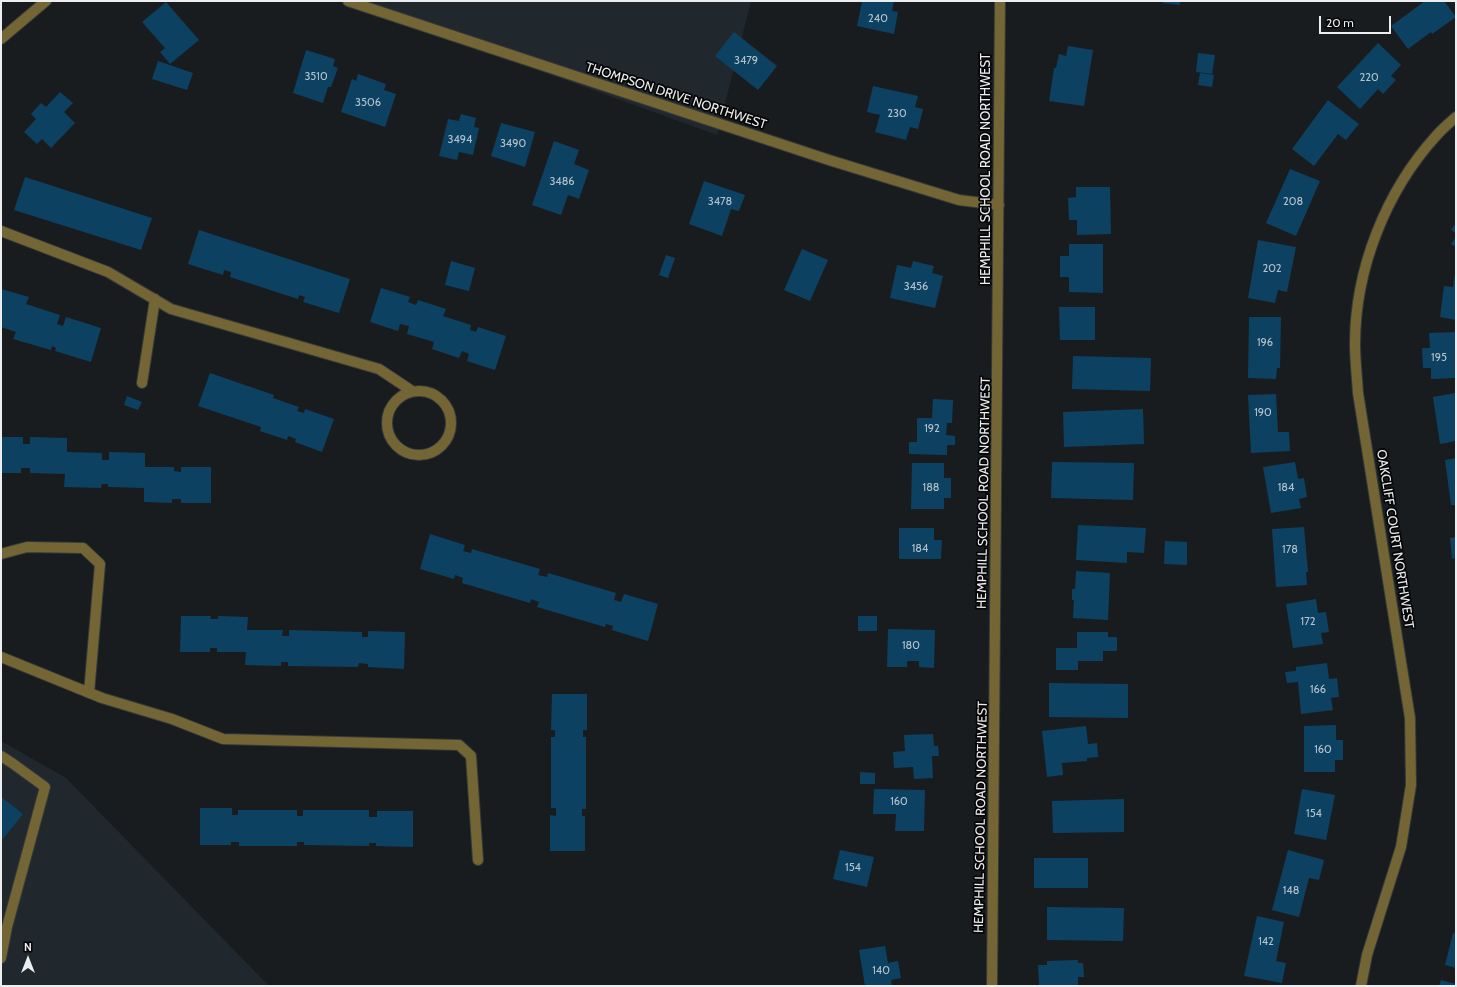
<!DOCTYPE html>
<html>
<head>
<meta charset="utf-8">
<style>
  body { margin:0 }
  #map { position:relative; width:1457px; height:987px; overflow:hidden; background:#191c1e; font-family:Cabin,sans-serif }
  canvas { display:block }
  .frame { position:absolute; inset:0; border:2px solid #ebedef; pointer-events:none }
  .north { position:absolute; left:8px; top:939px; width:40px; height:40px; -webkit-text-stroke:3px #060607; paint-order:stroke; rotate:0deg; font-size:11px; font-weight:700; line-height:16px; text-align:center; color:#ebedef }
  .north::after { content:''; display:block; margin:auto; width:14px; height:18px; background:#ebedef; clip-path:polygon(50% 0,100% 100%,50% 72%,0 100%) }
  .scale { position:absolute; left:1319px; top:16px; width:72px; height:18px; box-sizing:border-box; border:2px solid #ebedef; border-top:0; padding-left:5px; font-size:12px; line-height:14px; white-space:nowrap; color:#ebedef; -webkit-text-stroke:3px #060607; paint-order:stroke }
</style>
</head>
<body>
<div id="map">
<canvas width="1457" height="987"></canvas>
<div class="frame"></div>
<div class="north">N</div>
<div class="scale">20 m</div>
</div>
<script>
const g = document.querySelector('canvas').getContext('2d');
g.lineJoin = 'round';
function fillPath(path, color) {
  g.fillStyle = color;
  g.fill(path, 'evenodd');
}
function strokePath(path, color, width, dash) {
  g.strokeStyle = color;
  g.lineWidth = width;
  g.lineCap = dash ? 'butt' : 'round';
  g.setLineDash(dash || []);
  g.stroke(path);
}
function write(font, color, halo, rows, align = 'center') {
  g.font = font + ' Cabin,sans-serif';
  g.lineWidth = 3.5;
  g.setLineDash([]);
  g.textBaseline = 'middle';
  g.strokeStyle = halo;
  g.fillStyle = color;
  for (const [text, x, y, turn = 0] of rows) {
    g.save();
    g.translate(x, y);
    g.rotate((+turn || 0) * Math.PI / 180);
    g.textAlign = isNaN(turn) ? turn : align;
    if (halo) g.strokeText(text, 0, 0);
    g.fillText(text, 0, 0);
    g.restore();
  }
}
const built = new Path2D(`
  M348,1H751L717,135Z
  M1,741L66,778L269,986H1Z`);
const building = new Path2D(`
  M862,1H894L892,11L898,12L894,34L857,26Z
  M1163,1H1180V5L1163,3Z
  M1425,1H1444L1456,17L1432,34L1431,32L1408,49L1391,26Z
  M166,2L199,40L170,64L160,52L165,48L142,22Z
  M734,32L777,66L758,90L715,56Z
  M1378,43L1401,65L1391,76L1396,80L1383,94L1378,89L1360,109L1337,87Z
  M1068,46L1093,50L1084,106L1049,101L1054,68H1056L1059,54L1066,56Z
  M306,50L335,59L333,66L338,68L331,87H328L323,103L293,93Z
  M1198,53L1215,55L1212,74L1196,72Z
  M158,61L193,73L187,90L152,79Z
  M1200,73L1214,75L1212,87L1198,85Z
  M358,74L386,84L384,90L396,94L385,127L341,112L352,79L356,81Z
  M873,86L918,96L915,107L923,109L918,129L910,127L906,140L875,132L880,115L867,112Z
  M60,92L73,103L64,112L75,123L51,148L42,139L37,144L24,132L36,119L31,114L41,103L46,107Z
  M1328,100L1359,124L1346,140L1338,134L1314,166L1292,149Z
  M461,114L476,118L474,127L479,128L473,155L459,152L457,160L439,156L448,119L459,121Z
  M501,123L535,132L525,167L491,156Z
  M554,141L579,150L574,164L589,170L579,199L568,195L561,215L532,205Z
  M1290,169L1320,181L1296,236L1266,223Z
  M25,177L152,218L141,250L14,210Z
  M704,181L745,195L739,211L731,209L722,236L689,224Z
  M1076,187H1110L1111,234L1077,235V220H1069L1068,198L1076,197Z
  M1456,223V233L1451,230Z
  M199,230L350,279L339,313L303,302L305,297L299,295L298,299L230,277L231,272L224,270L223,275L188,264Z
  M1456,237V247L1451,244Z
  M1258,240L1296,247L1287,292L1278,290L1275,303L1248,298Z
  M1069,244H1103V293L1069,292V277H1060V256H1069Z
  M802,249L828,260L810,301L784,290Z
  M666,255L675,258L668,278L659,275Z
  M451,261L475,268L469,291L445,285Z
  M913,261L934,266L932,273L943,276L935,308L890,298L897,265L911,268Z
  M1455,273H1456V320L1440,317L1444,286L1453,287Z
  M381,288L410,297L408,302L416,305L418,300L446,309L443,316L471,325L470,330L476,332L478,327L506,336L495,370L467,361L469,354L462,351L459,358L432,349L434,342L407,334L409,326L400,324L398,331L370,322Z
  M1,289L29,297L26,304L60,315L57,324L63,326L66,317L101,328L91,362L55,351L56,348L52,346L51,350L13,339L16,332L1,327Z
  M1059,307H1095V340H1060Z
  M1249,317H1281L1280,368H1277L1276,379L1248,378Z
  M1456,332V378L1431,379V368H1423L1422,348H1430L1429,333Z
  M1073,356L1151,358L1150,391L1072,389Z
  M210,373L274,395L273,398L299,407L297,411L304,413L305,409L334,419L322,452L295,442L296,439L288,436L287,440L260,431L261,427L198,406Z
  M1456,393V441L1440,444L1433,397Z
  M1276,394L1278,432H1289L1290,451L1251,453L1248,395Z
  M127,396L142,402L138,410L124,405Z
  M933,399L953,400L952,423H947L946,435L955,436V445H947V455L909,454V442H917V418H932Z
  M1143,409L1144,444L1064,447L1063,412Z
  M1,437H23V444H30V437L67,438V452L102,453V460H109V452L145,453V467H174V471L181,472V467H211V503H181V499H172V503L144,502V488L108,487V484H102L101,488L64,487L65,474L30,473V468H21V473H1Z
  M1456,458V505H1451L1445,460Z
  M1052,462L1134,463L1133,500L1051,498Z
  M1295,462L1298,479L1304,478L1307,497L1299,499L1301,508L1271,513L1263,467Z
  M912,463H944V478H951V498H944V509H911Z
  M1078,525L1146,528L1144,553L1127,552V563L1076,560Z
  M1304,527L1308,572H1306L1307,585L1276,587L1272,529Z
  M899,528H934V540H942L941,559H899Z
  M430,534L465,545L463,551L471,553L472,549L540,569L538,575L547,577L548,573L616,593L614,600L621,602L624,594L658,604L648,641L612,630L613,626L606,624L605,627L537,607L539,602L531,599L530,603L462,583L463,578L455,575L454,579L420,569Z
  M1456,537V558L1452,559L1450,538Z
  M1165,541L1187,542V565L1164,564Z
  M1076,571L1110,573L1108,620L1073,618L1074,600H1072V589H1075Z
  M1316,599L1318,613L1326,612L1329,632L1321,633L1323,644L1293,648L1286,604Z
  M181,616H211L210,619H218V616L248,617L247,630H283L282,636H289V630L362,632V637H368V631L405,632L404,669L368,667V664L359,663L358,667L288,666V662H281V666L245,665L246,652H217V648H210V652H180Z
  M858,616H877V631H858Z
  M888,629L935,630L934,668L919,667V661H907V667H887Z
  M1077,632H1108V637H1117V651H1103V661H1078V670H1056V648H1077Z
  M1327,663L1329,679L1337,678L1339,697L1331,698L1333,710L1301,714L1298,682L1287,683L1285,672L1296,671V667Z
  M1049,683L1128,684V718L1049,717Z
  M552,694H587V730H583V737H586V809H582V816H585V851H550V815L556,816V808H551V737H555V730H551Z
  M1336,725V740H1343V760H1335V772H1304V726Z
  M1086,726L1088,744L1097,743L1098,757L1087,758V761L1062,763L1063,775L1047,777L1042,731Z
  M933,734L934,746H938L939,756H932L933,778L914,779L913,767L894,768L893,752L905,751L904,735Z
  M860,772L875,773V784H860Z
  M874,789L925,790L924,831H895L896,814H873Z
  M1302,789L1335,795L1326,840L1294,834Z
  M1,797L23,814L1,841Z
  M1124,799V832L1053,833L1052,801Z
  M200,808H232V815H238V810H297V816H303V810H369V817H377V811H413V847L376,846V843H369V846L304,845V842H297V846H239V842H231V845H200Z
  M840,850L874,857L867,887L833,879Z
  M1288,850L1324,860L1319,880L1309,878L1299,917L1272,910Z
  M1034,858H1088V888H1034Z
  M1047,907L1124,908L1123,941L1047,940Z
  M1257,916L1284,922L1276,961L1286,963L1282,983L1244,976Z
  M1453,933L1456,934V968L1445,965Z
  M885,946L888,963L898,961L901,978L891,980L892,986H865L859,950Z
  M1078,960V963H1083L1084,977H1078V986H1039L1038,965H1047V961Z
  M1441,980L1456,984V986H1439Z`);
const minor = new Path2D(`
  M348,1L829,160L959,200L999,205
  M1,39L46,1
  M1,231L108,272L171,309L379,369L412,391
  M142,383L155,299
  M387 423a32 32 0 1 1 64 0a32 32 0 1 1-64 0Z
  M1,554L27,547L83,548L100,564L89,693
  M1,657L102,698L172,719L223,739L459,745L471,756L478,860
  M1,756L12,763L45,787L7,927L1,958
  M992,986L1000,1
  M1361,986L1367,955L1401,847L1411,785L1410,718L1358,393C1357,377 1355,360 1355,344C1355,269 1386,191 1436,136C1442,129 1449,123 1456,117`);
const numberNames = [
  ["240",878,19],
  ["3479",746,61],
  ["3510",316,77],
  ["220",1369,78],
  ["3506",368,103],
  ["230",897,114],
  ["3494",460,140],
  ["3490",513,144],
  ["3486",562,182],
  ["3478",720,202],
  ["208",1293,202],
  ["202",1272,269],
  ["3456",916,287],
  ["196",1265,343],
  ["195",1439,358],
  ["190",1263,413],
  ["192",932,429],
  ["188",931,488],
  ["184",1286,488],
  ["184",920,549],
  ["178",1290,550],
  ["172",1308,622],
  ["180",911,646],
  ["166",1318,690],
  ["160",1323,750],
  ["160",899,802],
  ["154",1314,814],
  ["154",853,868],
  ["148",1291,891],
  ["142",1266,942],
  ["140",881,971]
];
const streetNames = [
  ["THOMPSON DRIVE NORTHWEST",676,96,18],
  ["HEMPHILL SCHOOL ROAD NORTHWEST",986,169,-90],
  ["HEMPHILL SCHOOL ROAD NORTHWEST",984,493,-89],
  ["OAKCLIFF COURT NORTHWEST",1395,539,81],
  ["HEMPHILL SCHOOL ROAD NORTHWEST",981,817,-89]
];
fillPath(built, '#20282e');
fillPath(building, '#0d4162');
strokePath(minor, '#36393b', 12);
strokePath(minor, '#736634', 10);
write('11px', '#b4c2cc', null, numberNames);
write('13px', '#ebedef', '#060607', streetNames);
</script>
</body>
</html>
